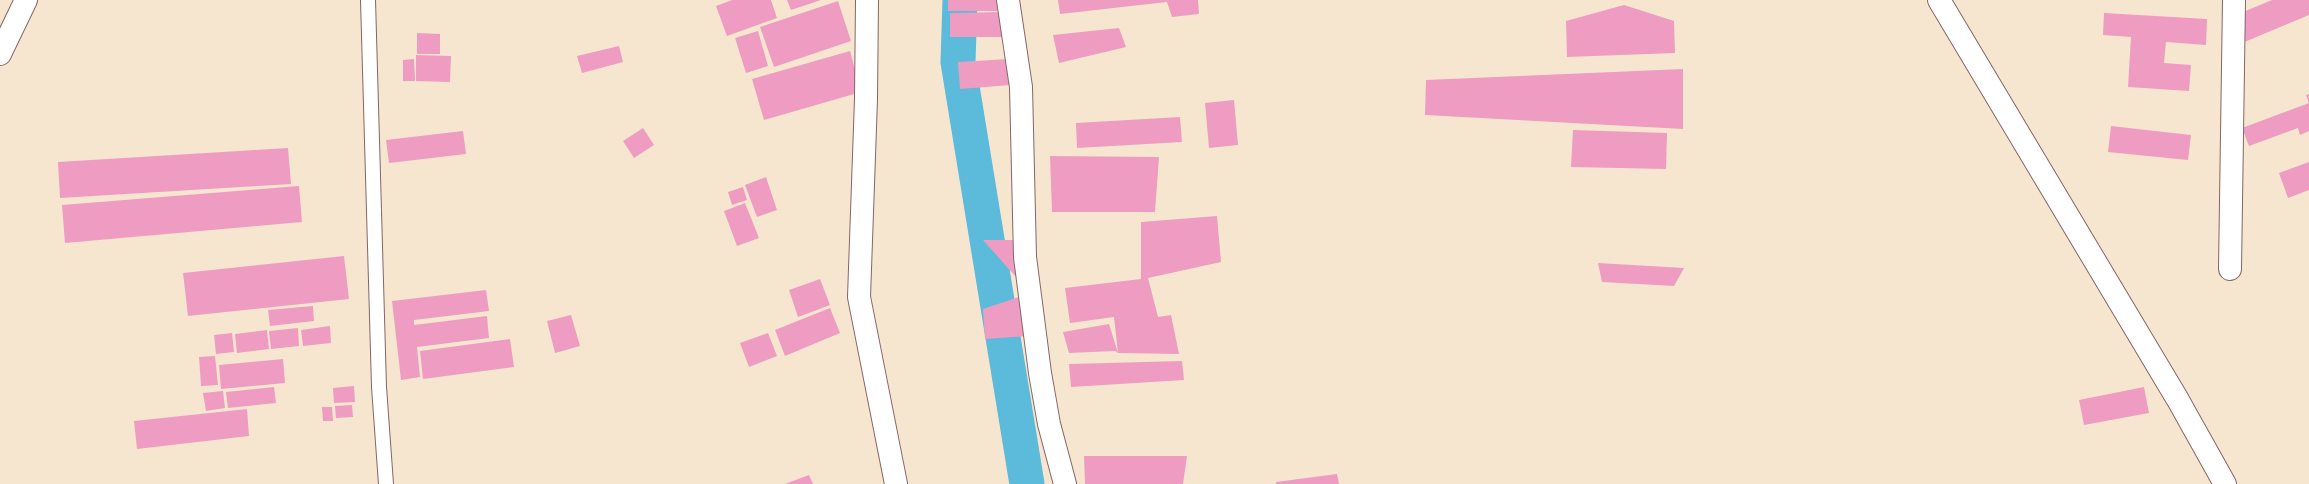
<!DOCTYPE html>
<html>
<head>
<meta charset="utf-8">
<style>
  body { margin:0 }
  canvas { display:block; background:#f6e6d0 }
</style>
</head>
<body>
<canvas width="2309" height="484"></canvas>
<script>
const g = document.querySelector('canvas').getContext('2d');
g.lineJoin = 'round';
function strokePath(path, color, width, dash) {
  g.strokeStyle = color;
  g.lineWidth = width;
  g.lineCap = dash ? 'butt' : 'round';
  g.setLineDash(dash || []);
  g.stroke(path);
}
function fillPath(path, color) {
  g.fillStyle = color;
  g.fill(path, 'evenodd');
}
const canal = new Path2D(`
  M960,0L958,62L1027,484`);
const building = new Path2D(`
  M732,0H771L777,18L727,36L716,6Z
  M787,0H821L791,10Z
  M948,0H1003L1002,11H948Z
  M1058,0H1198L1199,14L1172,17L1167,2L1060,14Z
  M2272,0H2309V15L2242,43L2231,17Z
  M838,1L851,41L774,67L760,27Z
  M1624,5L1674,21L1675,53L1567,57L1566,21Z
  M1006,12V37H950V13Z
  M2104,13L2207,19L2206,45L2166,42L2164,63L2191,65L2189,91L2128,87L2131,37L2103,35Z
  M1119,28L1126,47L1059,63L1053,35Z
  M758,31L768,66L746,73L735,38Z
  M417,33L440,34V54H417Z
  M619,46L623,62L582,73L577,56Z
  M850,51L861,92L764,120L752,79Z
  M416,55L451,56L450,82L416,81Z
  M414,59L415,81H403V60Z
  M1009,59L1010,85L960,89L958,62Z
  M1683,69V129L1425,115L1426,80Z
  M2309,94V131L2300,135L2298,128L2249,146L2242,128L2309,103L2306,95Z
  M1234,100L1238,145L1209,148L1205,103Z
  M1180,117L1182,142L1077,148L1076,123Z
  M2111,126L2191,135L2188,160L2108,152Z
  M643,128L654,145L634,158L623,141Z
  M1573,130L1667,133L1666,169L1571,167Z
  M463,131L466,154L389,163L386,140Z
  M288,148L291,184L60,198L58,162Z
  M1050,156L1159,157L1155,212H1052Z
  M2309,162V190L2288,198L2279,173Z
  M766,177L777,210L757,217L745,185Z
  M299,186L302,222L65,243L62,205Z
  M743,187L747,200L732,205L728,192Z
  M745,203L759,238L737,246L724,211Z
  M1217,216L1221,262L1148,278L1158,317L1171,315L1179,354L1118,353L1115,351L1069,353L1063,332L1109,324L1118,353L1114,317L1070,323L1065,288L1141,279V222Z
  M983,240H1014L1024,286Z
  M344,256L349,299L188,316L183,273Z
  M1598,263L1684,268L1674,286L1602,282Z
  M820,279L830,305L798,317L789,290Z
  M486,290L489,311L414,320V325L487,316L489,338L417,347L420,377L401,380L392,301Z
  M1025,295L1028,336L985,339L983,309Z
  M313,306L314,321L270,326L268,310Z
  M830,308L840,333L785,356L775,330Z
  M571,315L580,346L555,353L547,321Z
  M330,326L331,343L303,346L301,330Z
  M298,328L299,346L271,349L269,331Z
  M267,330L269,349L237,353L235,334Z
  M232,333L234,352L216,354L214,335Z
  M768,333L777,356L749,367L740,343Z
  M510,339L514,367L423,379L420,351Z
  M215,356L218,385L201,386L199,357Z
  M283,359L285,383L221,389L219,365Z
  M1182,361L1184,380L1071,387L1069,364Z
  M354,386L355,402L334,403L333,388Z
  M274,387L276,403L228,408L226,392Z
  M2144,387L2149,413L2084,425L2079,400Z
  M223,391L225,408L206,411L203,393Z
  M352,405L353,417L336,418L335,406Z
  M322,407H332L333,421H323Z
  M247,409L249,436L137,449L134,421Z
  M1084,456H1187L1183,484H1085Z
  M1337,474L1339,484H1276V482Z
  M809,475L813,484H785Z`);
const service = new Path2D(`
  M368,0L379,387L386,484`);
const minor = new Path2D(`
  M867,0L866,99L859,297L896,484
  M1008,0L1021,87L1025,257L1040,373L1049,424L1065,484
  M1939,0L2178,400L2225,484
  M2230,269L2234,0`);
const tertiary = new Path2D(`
  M0,54L26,0`);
strokePath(canal, '#5cbada', 35);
fillPath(building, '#ef9cc3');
strokePath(service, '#866565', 16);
strokePath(minor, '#866565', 24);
strokePath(tertiary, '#866565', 24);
strokePath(service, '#fff', 14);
strokePath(minor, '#fff', 22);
strokePath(tertiary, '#fff', 22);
</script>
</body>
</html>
